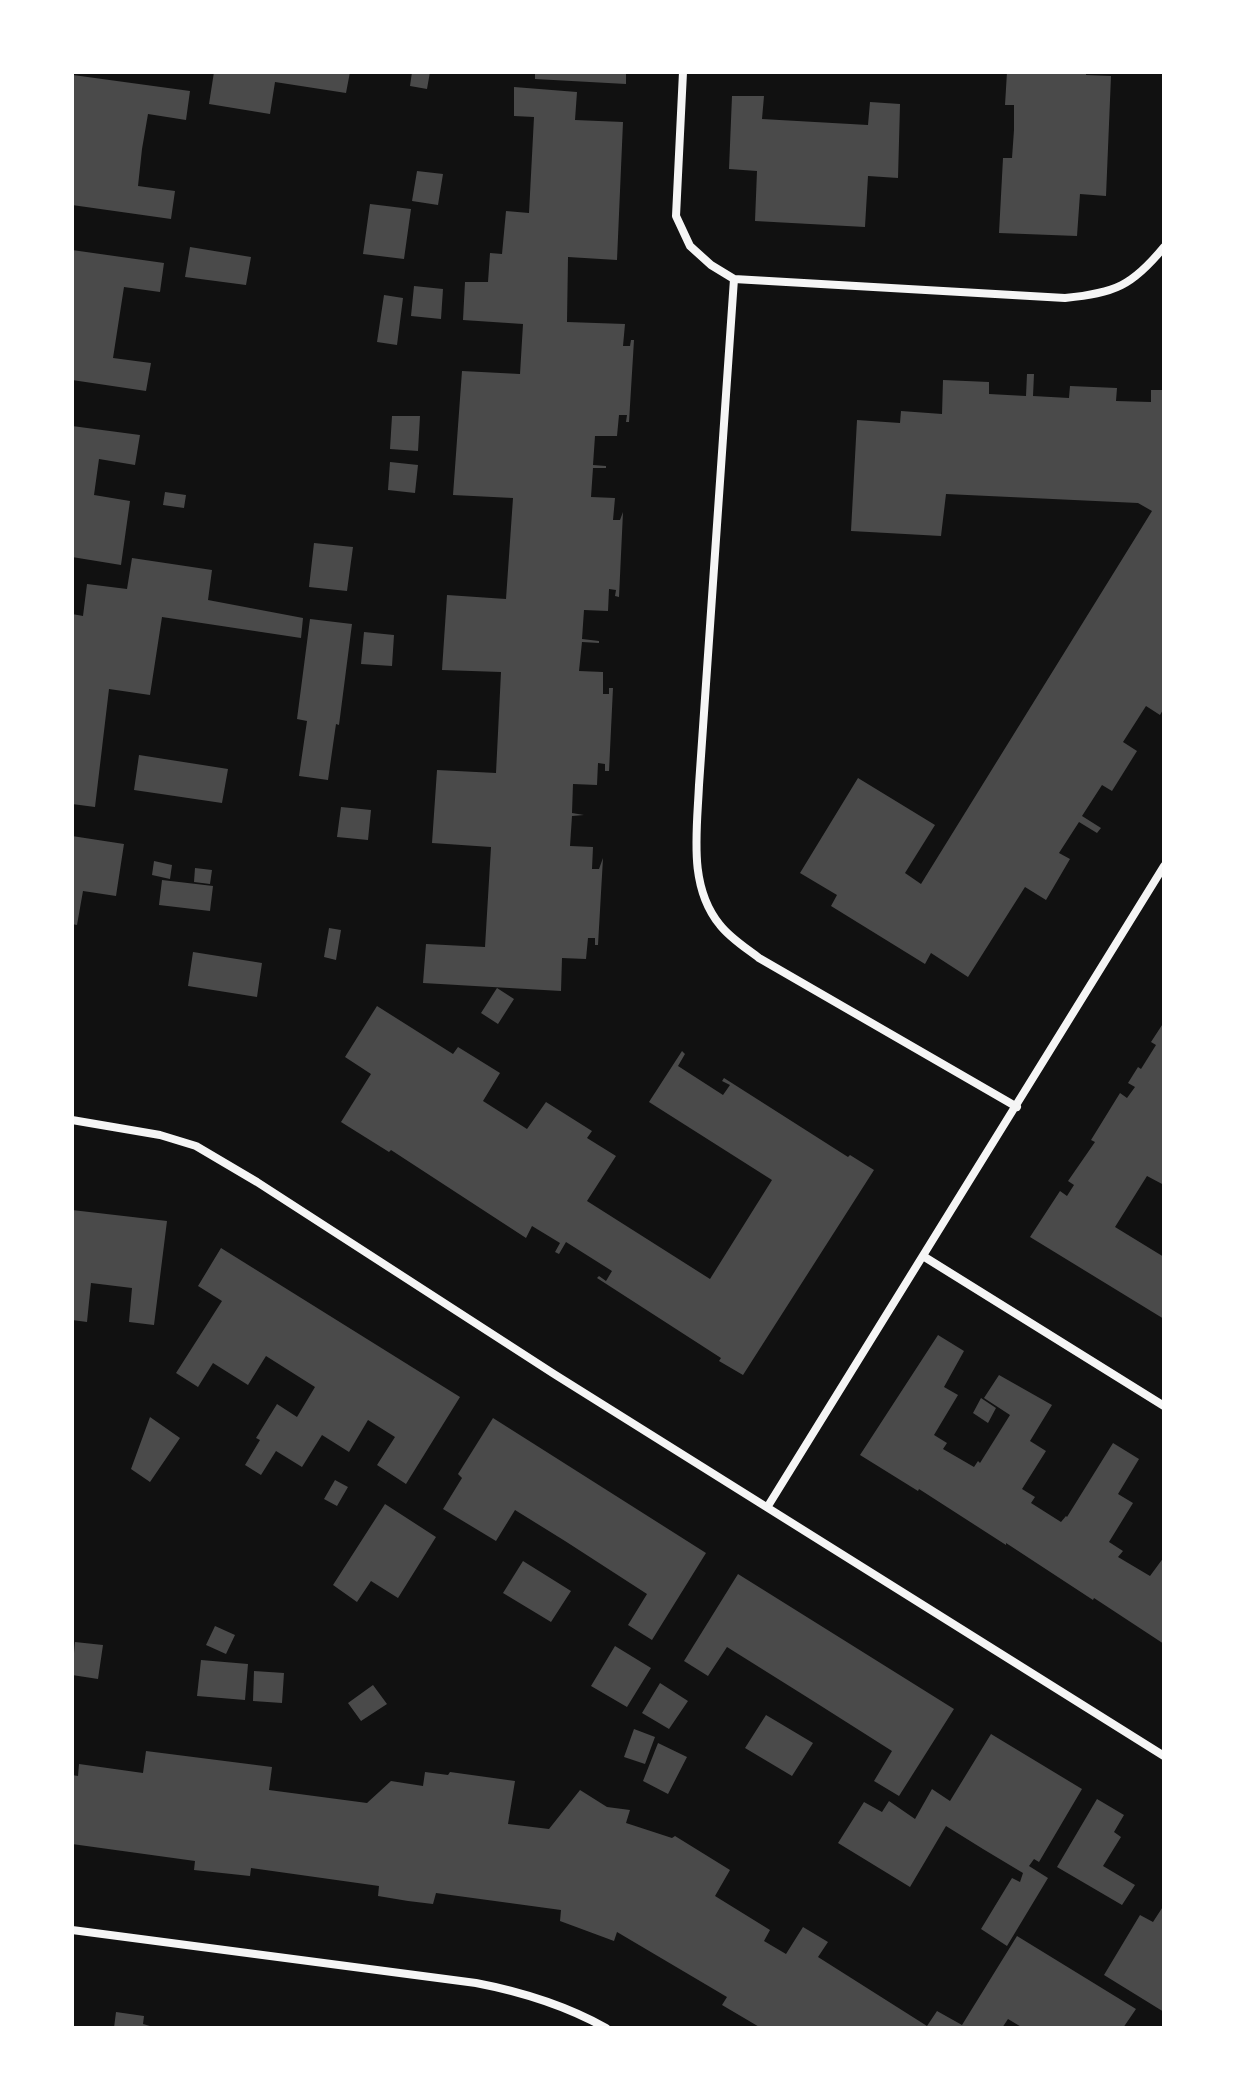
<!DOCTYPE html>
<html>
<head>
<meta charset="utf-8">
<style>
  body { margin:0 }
  #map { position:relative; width:1236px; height:2100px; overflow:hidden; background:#111; font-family:"Roboto Condensed",sans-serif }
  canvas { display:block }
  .frame { position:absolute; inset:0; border:74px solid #fff; pointer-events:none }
</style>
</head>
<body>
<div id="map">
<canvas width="1236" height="2100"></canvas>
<div class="frame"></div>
</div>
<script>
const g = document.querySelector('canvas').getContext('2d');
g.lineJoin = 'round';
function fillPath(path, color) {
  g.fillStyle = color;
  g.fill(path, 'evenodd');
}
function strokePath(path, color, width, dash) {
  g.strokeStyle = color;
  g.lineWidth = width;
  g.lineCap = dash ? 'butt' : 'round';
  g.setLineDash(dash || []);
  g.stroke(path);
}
const building = new Path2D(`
  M214,72H350L346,93L275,82L270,114L209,104Z
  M412,72H430L427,89L410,86Z
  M535,72H626V84L535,79Z
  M1007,72H1086V75L1111,76L1106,196L1080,194L1077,236L999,233L1003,158H1012L1014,130V105H1005Z
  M73,75L190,91L186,120L148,114L142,149L138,186L175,191L171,219L72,205Z
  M514,87L577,92L575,120L623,122L617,260L568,257L567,322L625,324L623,346H630L631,340H634L629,422H626L627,415H619L617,436H595L593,465L606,466V468H593L591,497L615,498L613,520H620L623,512L619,597L615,596L616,590L609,589L608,611L584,610L582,639L599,641V643L582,642L579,671L603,672V694H609V688H613L609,771H605V764L598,763L597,785L573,784L572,813L584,815L572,816L570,846L593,847L592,869H599L603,858L598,945H595V938H588L586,959L562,958L561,991L423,983L426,944L485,947L491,847L432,843L437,770L496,773L501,672L442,670L447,595L506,599L513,498L453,495L462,371L520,374L523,324L463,320L465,282H488L490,253L502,254L506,211L529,213L534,117L514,116Z
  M732,96H764L762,119L868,125L870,102L900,104L898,178L868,176L865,227L755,221L757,171L729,169Z
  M417,171L443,174L438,205L412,201Z
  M370,204L411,209L404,259L363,254Z
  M190,247L251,257L246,285L185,277Z
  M72,250L164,263L160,292L124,287L113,358L151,363L146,391L72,380Z
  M414,286L443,289L441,319L411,316Z
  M384,295L403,298L397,345L377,342Z
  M1027,374H1034L1033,396L1069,398L1070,386L1117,388L1116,401L1151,402V390H1164V708L1160,715L1146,706L1123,742L1137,751L1112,791L1102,785L1082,816L1101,828L1097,833L1079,822L1059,853L1070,859L1046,900L1025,887L968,977L931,953L925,964L831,906L837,895L800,873L858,778L935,825L905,873L921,884L1152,511L1138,503L946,494L941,536L851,531L857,420L900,423L901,411L942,414L943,380L989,382V394L1026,396Z
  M392,416H420L418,451L390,449Z
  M72,426L140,435L135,465L99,459L94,495L130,501L121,565L72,557Z
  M390,462L418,465L415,493L388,490Z
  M165,492L186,495L184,508L163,505Z
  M314,543L353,547L347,591L309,587Z
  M132,558L212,570L208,600L303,618L301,638L162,617L150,695L109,689L95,807L72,804V614L83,616L87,584L127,589Z
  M310,619L352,624L339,725L336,724L328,780L299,776L307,721L297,719Z
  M364,632L394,635L392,666L361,664Z
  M139,755L228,769L222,803L134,790Z
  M341,807L371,810L368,840L337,837Z
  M72,836L124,844L116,896L83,891L77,925L72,924Z
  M154,861L172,865L170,879L152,875Z
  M195,868L212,870L210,884L194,882Z
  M162,880L213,886L210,911L159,905Z
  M329,928L341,930L336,960L324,957Z
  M193,952L262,963L257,997L188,986Z
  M497,988L514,999L498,1024L481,1013Z
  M377,1006L453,1054L458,1047L500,1073L483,1101L527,1129L546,1102L592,1131L587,1138L616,1156L587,1201L710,1279L772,1180L649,1102L682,1051L685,1054L678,1066L723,1095L730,1085L722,1081L724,1078L848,1157L850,1155L874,1170L743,1375L719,1361L721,1358L597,1278L599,1276L606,1281L612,1271L566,1242L559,1254L555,1252L560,1243L532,1226L526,1238L391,1150L389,1152L341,1122L371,1074L345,1057Z
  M1164,1022V1185L1147,1176L1115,1227L1164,1257V1319L1030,1237L1060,1191L1067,1196L1074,1185L1068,1181L1095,1142L1091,1140L1120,1093L1127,1098L1135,1087L1128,1083L1138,1067L1141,1069L1156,1045L1151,1042Z
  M72,1210L167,1221L154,1325L129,1322L132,1288L91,1283L87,1322L72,1320Z
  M221,1248L460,1397L406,1484L377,1465L395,1437L368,1420L349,1452L322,1435L302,1467L276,1451L261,1475L245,1465L260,1440L256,1438L277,1404L297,1417L315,1387L266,1356L248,1385L213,1363L198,1387L176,1373L222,1301L198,1286Z
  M938,1335L964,1351L944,1387L958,1395L934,1435L947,1443L943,1449L974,1467L978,1461L980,1463L1010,1415L984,1398L999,1375L1052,1405L1030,1441L1046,1451L1022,1489L1035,1497L1031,1503L1061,1522L1066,1516L1067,1517L1113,1443L1139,1459L1118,1494L1133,1503L1109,1542L1123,1551L1118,1557L1150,1576L1164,1557V1644L1094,1598L1093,1600L1006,1543V1545L919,1489L918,1491L860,1455Z
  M981,1398L996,1408L988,1423L973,1413Z
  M150,1417L180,1438L150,1482L131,1469Z
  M493,1418L706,1553L652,1640L628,1625L647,1594L565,1541L515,1510L496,1541L443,1509L462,1478L458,1474Z
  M335,1480L348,1487L337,1506L324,1499Z
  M385,1504L436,1537L398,1598L371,1581L357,1602L333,1585Z
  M523,1561L571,1591L551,1622L503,1593Z
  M738,1574L954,1709L899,1796L874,1781L892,1751L810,1699L727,1647L708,1676L684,1661Z
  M215,1626L235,1635L226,1654L206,1645Z
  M75,1642L103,1645L98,1679L72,1675Z
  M615,1646L651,1668L627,1707L591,1686Z
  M201,1660L248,1664L245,1700L197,1696Z
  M254,1671L284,1673L282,1703L253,1701Z
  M660,1683L688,1701L669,1729L642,1713Z
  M373,1685L387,1704L361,1721L348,1703Z
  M766,1715L813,1743L792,1776L745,1748Z
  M634,1729L655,1737L645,1764L624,1757Z
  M991,1734L1082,1789L1039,1862L1034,1859L1029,1866L1048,1878L1007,1946L981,1929L1012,1878L1020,1882L1023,1873L983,1849L946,1826L910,1887L838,1843L864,1802L882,1812L889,1801L915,1819L932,1789L950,1801Z
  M658,1743L687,1757L668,1794L643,1781Z
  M146,1751L272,1767L269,1790L367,1803L391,1781L423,1786L425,1772L448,1775L450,1772L515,1781L508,1824L549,1829L580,1790L607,1807L630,1810L626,1823L672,1838L675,1836L730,1870L715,1896L770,1930L764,1941L786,1954L803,1927L828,1942L818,1957L927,2026L937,2011L962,2025L1017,1936L1136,2009L1123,2028H1023L1008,2019L1002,2028H761L722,2005L727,1997L617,1932L614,1941L560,1921L561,1910L436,1893L433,1904L408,1901L378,1896L379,1886L251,1868L250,1876L194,1870L195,1861L72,1844V1775L78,1776L79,1764L143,1773Z
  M1097,1799L1124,1815L1114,1832L1121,1837L1103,1866L1135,1885L1122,1905L1057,1867Z
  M1164,1905V2012L1104,1975L1140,1915L1153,1922Z
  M116,2012L144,2016L143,2024L157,2028H114Z`);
const minor = new Path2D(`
  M683,72L676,216L690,246L711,265L734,279L1065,298C1115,293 1132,286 1164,247
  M734,279L699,785C697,832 688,886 720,925C730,938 746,948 759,958L1017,1107
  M72,1120L160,1135L196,1146L257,1182L554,1374L1164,1756
  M923,1256L1164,1406
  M768,1506L1164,866
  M72,1930L476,1983C523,1992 565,2005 606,2028`);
fillPath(building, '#4a4a4a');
strokePath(minor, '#f5f5f5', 8);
</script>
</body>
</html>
